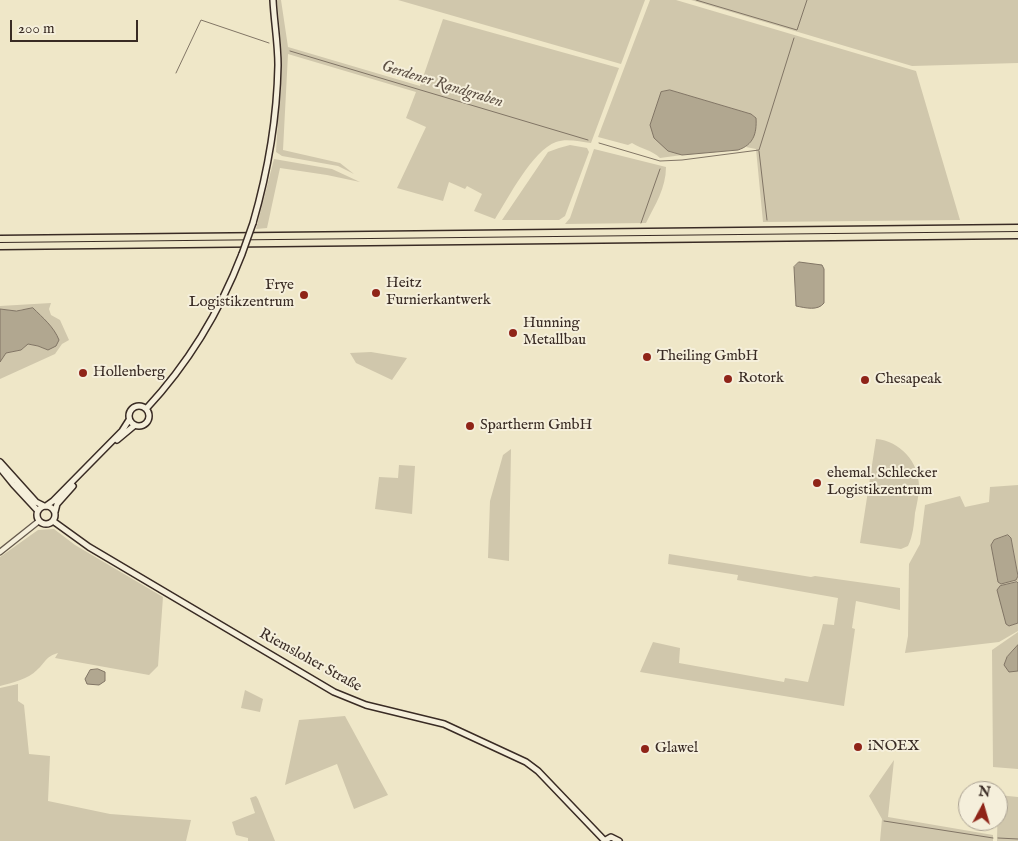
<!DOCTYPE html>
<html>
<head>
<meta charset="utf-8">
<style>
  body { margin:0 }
  #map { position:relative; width:1018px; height:841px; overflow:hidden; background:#efe7c8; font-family:"IM FELL English",serif }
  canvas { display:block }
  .north { position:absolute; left:958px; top:781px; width:50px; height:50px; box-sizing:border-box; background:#f5efdb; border:1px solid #aaa192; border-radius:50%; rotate:6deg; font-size:14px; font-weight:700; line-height:20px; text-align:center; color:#392b24 }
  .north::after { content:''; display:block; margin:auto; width:18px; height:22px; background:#8f2418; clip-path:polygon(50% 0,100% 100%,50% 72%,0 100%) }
  .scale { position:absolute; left:10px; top:20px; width:128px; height:22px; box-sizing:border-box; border:2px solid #392b24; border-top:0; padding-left:6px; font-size:15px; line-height:18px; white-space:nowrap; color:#392b24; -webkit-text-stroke:4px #f5efdb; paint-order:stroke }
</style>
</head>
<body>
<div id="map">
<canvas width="1018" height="841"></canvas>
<div class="north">N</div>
<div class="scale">200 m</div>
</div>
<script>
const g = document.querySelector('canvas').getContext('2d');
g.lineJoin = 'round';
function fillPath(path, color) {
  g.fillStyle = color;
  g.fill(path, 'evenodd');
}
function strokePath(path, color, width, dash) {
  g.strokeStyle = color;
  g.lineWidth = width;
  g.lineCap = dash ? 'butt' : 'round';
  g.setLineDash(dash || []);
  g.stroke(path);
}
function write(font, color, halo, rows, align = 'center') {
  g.font = font + ' "IM FELL English",serif';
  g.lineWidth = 4;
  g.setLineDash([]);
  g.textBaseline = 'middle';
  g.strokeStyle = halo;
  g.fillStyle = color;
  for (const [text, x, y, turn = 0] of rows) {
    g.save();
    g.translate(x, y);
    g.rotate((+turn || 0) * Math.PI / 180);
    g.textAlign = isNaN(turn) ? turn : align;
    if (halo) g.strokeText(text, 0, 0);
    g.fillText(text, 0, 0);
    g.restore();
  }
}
const green = new Path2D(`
  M277,0H281L288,47L420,86L443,19L619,68L591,143C580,142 567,138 556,142C532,151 509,197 495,219L474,211L482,194L467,186L465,189L449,182L443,201L397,188L426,127L406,118L416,92L288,54L283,150L340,163L354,174L338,166L282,156L276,152L282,55Z
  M398,0H645L621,64Z
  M650,0H676L916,71L960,220L763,222L756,149L746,147L753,139L756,118L751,114L670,90L668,151L682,155L660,158C652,150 641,149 632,143L628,145L598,137Z
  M691,0H1018V63L912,66Z
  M570,145L587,148L589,152L565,216L559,220H502L548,152L559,148Z
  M594,149L666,167C666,188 655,205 646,223L565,224L570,218Z
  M274,159L332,169L360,182L327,175L280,168L267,228L256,229Z
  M51,303L49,309L51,315L60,320L69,340L62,344L55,354L0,379V362L6,353L21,350L28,344L38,346L48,350L23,309L16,311L0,309V306Z
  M371,352L407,358L392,380L356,363L350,353Z
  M876,439C900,441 919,462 919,486C919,494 917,504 915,513C914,524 913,536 908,546L901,549L860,543Z
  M511,449L509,561L488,558L490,501L503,455Z
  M399,465L415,466L412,514L375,509L379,477L398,478Z
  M1018,485V575L1011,538L1008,536L994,540L991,545L1001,584L1016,580L1018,576V583L1017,582L1009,626L1018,623V631L999,642L905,653L908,636L909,564L920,544L925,505L960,496L965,507L989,502L990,487Z
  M54,529L75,545L163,597L158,666L149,675L55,658L58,653C45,657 46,662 37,670C28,679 12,683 0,686V557L38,530Z
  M669,554L811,577L815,576L900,588V610L856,601L852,628L855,629L844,706L640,672L653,642L680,648L679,663L784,682L785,678L808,682L823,624L834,625L838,598L737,580L738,575L668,564Z
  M1018,632V645L1005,661L1013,672L1018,671V769L993,767L992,650Z
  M18,684V701L24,705L29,754L50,756L48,801L110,814L191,820L186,841H0V688Z
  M245,690L263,699L260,712L241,708Z
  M345,716L388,795L354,809L337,764L285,785L299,720Z
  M894,760L888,817L993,835V841H880L882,819L869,796Z
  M998,795L1018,797V841H997Z
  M256,796L258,799L275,841H248V838L236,835L232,822L255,813L250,798Z`);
const water = new Path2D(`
  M670,90L751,114L756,118C757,134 753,145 738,150L682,155L668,151L654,138L650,125L661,92Z
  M799,262L822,265L824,269V303C818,311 806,308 796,306L794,267Z
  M33,308C43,318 54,327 59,340L56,346L48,350L38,346L28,344L21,350L6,353L0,362V309L16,311Z
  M1008,535L1011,538L1018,576L1016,580L1001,584L998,582L991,545L994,540Z
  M1017,582L1018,583V623L1009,626L1006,624L997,590L1000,586Z
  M1018,645V671L1009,672L1004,665L1007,657Z
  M98,669L105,672V681L99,685L87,684L85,679L90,670Z`);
const stream = new Path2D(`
  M696,0L797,30L807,0
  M290,51L588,140
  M176,73L201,20L269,43
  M599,143L660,161L682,160L759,150L794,38
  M759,151L767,220
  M641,223L660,169
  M884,821L993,838
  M998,838L1018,839`);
const tertiary = new Path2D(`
  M0,552L39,521`);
const secondary = new Path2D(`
  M253,223C268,171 277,119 278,65C278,43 274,21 273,0
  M129 416a10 10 0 1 1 20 0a10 10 0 1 1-20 0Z
  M146,409C187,365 220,311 242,254
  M117,440L135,425
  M0,462L36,502L44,506
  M0,468L13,484L38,511
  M37 515a9 9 0 1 1 18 0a9 9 0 1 1-18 0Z
  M46,506L53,501L122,431L129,420
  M55,512L57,504L73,486
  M53,521L89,547L334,692L366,705L444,724L526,762L538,771L604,840
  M604,841L611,837L619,841`);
const motorway = new Path2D(`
  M0,239L1018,228
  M0,246L1018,235`);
const secondaryBridge = new Path2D(`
  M242,254L253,223`);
const markers = [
  [376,293,5,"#8f2418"],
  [304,295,5,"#8f2418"],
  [513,333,5,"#8f2418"],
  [647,357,5,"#8f2418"],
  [83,373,5,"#8f2418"],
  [728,379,5,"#8f2418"],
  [865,380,5,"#8f2418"],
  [470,426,5,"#8f2418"],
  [817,483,5,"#8f2418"],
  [858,747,5,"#8f2418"],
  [645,749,5,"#8f2418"]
];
const poiNames = [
  ["Heitz",386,284],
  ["Furnierkantwerk",386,301],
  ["Frye",294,286,"right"],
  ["Logistikzentrum",294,303,"right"],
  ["Hunning",523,324],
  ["Metallbau",523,341],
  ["Theiling GmbH",657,357],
  ["Hollenberg",93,373],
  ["Rotork",738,379],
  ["Chesapeak",875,380],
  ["Spartherm GmbH",480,426],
  ["ehemal. Schlecker",827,474],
  ["Logistikzentrum",827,491],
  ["iNOEX",868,747],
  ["Glawel",655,749]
];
const streetNames = [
  ["Riemsloher Straße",310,661,29]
];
const waterNames = [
  ["Gerdener Randgraben",442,85,17]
];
fillPath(green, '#d0c7ac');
fillPath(water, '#b1a790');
strokePath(water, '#817565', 1);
strokePath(stream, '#817565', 1);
strokePath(tertiary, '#665a4d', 7);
strokePath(secondary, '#392b24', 8);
strokePath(motorway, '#392b24', 9);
strokePath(tertiary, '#f5efdb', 4.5);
strokePath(secondary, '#f5efdb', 5);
strokePath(motorway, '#efe7c8', 6);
strokePath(secondaryBridge, '#392b24', 8, []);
strokePath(secondaryBridge, '#f5efdb', 5);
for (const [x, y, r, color] of markers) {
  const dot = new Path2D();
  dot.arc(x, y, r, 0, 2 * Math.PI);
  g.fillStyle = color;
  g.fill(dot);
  strokePath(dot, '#f5efdb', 2);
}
write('15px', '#392b24', '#f5efdb', poiNames, 'left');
write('15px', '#392b24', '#f5efdb', streetNames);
write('italic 16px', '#5d5044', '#f5efdb', waterNames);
</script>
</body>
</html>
